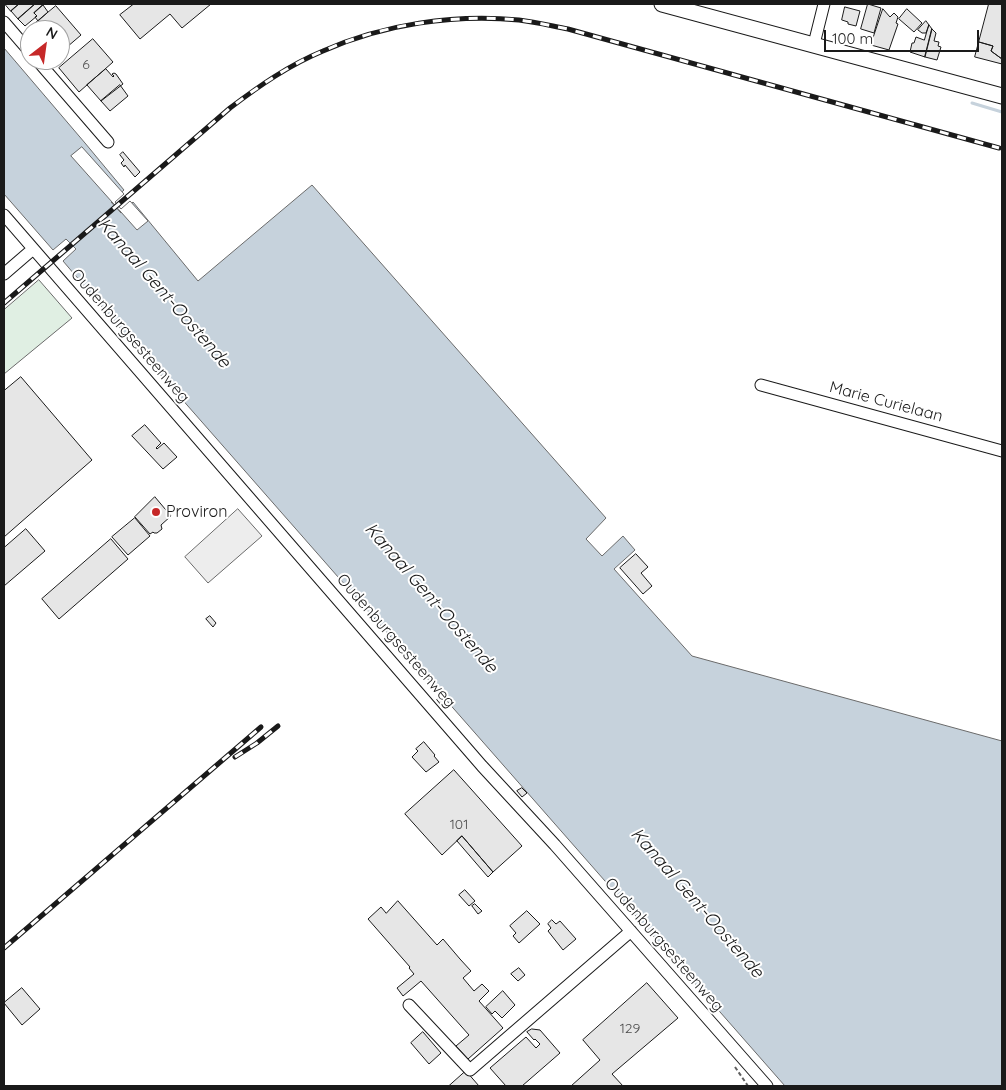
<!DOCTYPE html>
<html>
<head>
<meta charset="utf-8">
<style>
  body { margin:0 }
  #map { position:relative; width:1006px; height:1090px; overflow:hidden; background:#fff; font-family:Quicksand,sans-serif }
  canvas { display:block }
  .frame { position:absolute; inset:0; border:5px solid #1a1a1a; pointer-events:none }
  .north { position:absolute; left:20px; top:20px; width:50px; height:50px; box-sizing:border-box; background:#fff; border:1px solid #a3a3a3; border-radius:50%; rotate:30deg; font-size:14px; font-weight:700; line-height:20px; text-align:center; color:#1a1a1a }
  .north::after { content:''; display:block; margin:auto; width:18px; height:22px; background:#c62828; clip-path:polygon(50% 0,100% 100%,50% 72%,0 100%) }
  .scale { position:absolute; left:824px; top:30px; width:155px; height:22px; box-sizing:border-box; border:2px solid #1a1a1a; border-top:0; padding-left:6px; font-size:15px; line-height:18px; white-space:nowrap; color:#1a1a1a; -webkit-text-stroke:4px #fff; paint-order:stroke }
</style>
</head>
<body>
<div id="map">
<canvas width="1006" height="1090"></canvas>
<div class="frame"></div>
<div class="north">N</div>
<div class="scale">100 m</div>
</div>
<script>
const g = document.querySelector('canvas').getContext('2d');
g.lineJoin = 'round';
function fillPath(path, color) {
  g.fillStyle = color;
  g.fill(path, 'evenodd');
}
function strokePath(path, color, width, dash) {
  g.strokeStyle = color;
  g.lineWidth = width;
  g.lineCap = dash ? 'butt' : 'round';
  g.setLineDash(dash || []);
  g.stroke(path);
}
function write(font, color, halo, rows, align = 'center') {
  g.font = font + ' Quicksand,sans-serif';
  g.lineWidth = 4;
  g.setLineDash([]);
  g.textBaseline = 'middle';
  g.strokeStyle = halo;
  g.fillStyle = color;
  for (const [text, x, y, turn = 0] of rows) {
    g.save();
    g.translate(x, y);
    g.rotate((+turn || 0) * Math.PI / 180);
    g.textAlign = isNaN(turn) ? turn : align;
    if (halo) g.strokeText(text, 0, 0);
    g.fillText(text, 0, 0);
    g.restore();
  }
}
const green = new Path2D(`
  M39,280L72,318L4,374V310Z`);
const parking = new Path2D(`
  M238,509L262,536L208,583L185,557Z`);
const water = new Path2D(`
  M4,48L85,143L124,190L111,202L121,213L133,202L198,281L312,185L606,518L586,539L602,556L623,536L635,550L614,569L692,656L1002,741V1086H785L144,356L63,261L76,249L66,239L53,250L4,194Z`);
const pier = new Path2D(`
  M82,147L124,194L115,202L121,209L130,201L148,221L137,230L71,156Z`);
const stream = new Path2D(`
  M972,103L1002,112`);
const building = new Path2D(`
  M5,4H19L11,11Z
  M19,4H35L18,19L11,11Z
  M35,4H44L34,13L37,16L25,26L18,19Z
  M134,4H211L182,28L170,14L140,39L120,15Z
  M868,4L881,8L874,33L861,29Z
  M989,4H1002V59L991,51L993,46L979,42Z
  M43,5L48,12L38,21L35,17L37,16L34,13Z
  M56,6L81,35L60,53V30H36L32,26Z
  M845,7L860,11L856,26L848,24V22L842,20Z
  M883,9L890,17L894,13L898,17L896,23L898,24L889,50L871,45Z
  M907,9L922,23L914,32L899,19Z
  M926,21L929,25L926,33H922L918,30Z
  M929,25L932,29L925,57L910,52L912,43H914L916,37L924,40Z
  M932,29L936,33L934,41L939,42L938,46L941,47L937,60L925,57Z
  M93,39L113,62L79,92L59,68Z
  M979,42L993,46L991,51L1002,59V64L975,57Z
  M106,69L113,77L114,76L112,74L114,73L116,74L123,84L101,101L87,85Z
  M120,85L128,96L110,111L101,101Z
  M123,152L140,172L135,177L125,165L124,167L121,163L124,160L120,155Z
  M21,377L92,460L4,537V391Z
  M145,425L161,443L156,448L157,449L164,443L177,457L163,469L132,436Z
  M155,497L171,516L161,525L162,529L157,533H154L153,532L150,534L135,517Z
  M135,518L150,536L128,555L112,537Z
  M26,529L45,551L4,586V548Z
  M111,539L128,559L59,619L42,599Z
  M636,554L648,567L641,573L652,586L643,594L620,568Z
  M210,616L216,623L213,627L206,619Z
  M440,697L445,703L442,706L437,700Z
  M424,742L435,755L434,756L439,762L426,772L412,757L418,751L416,749Z
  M454,770L522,846L493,872L462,836L442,855L405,814Z
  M522,788L527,793L522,797L517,791Z
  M462,836L493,872L488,877L457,841Z
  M465,890L475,901L469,906L459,895Z
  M398,901L437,945L443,939L460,959L471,971L463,978L474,991L482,984L489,991L479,1001L503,1028L468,1059L456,1046L469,1035L421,981L403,996L397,988L414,974L409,968L410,967L368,919L381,907L386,913Z
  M475,904L482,911L478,914L472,906Z
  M527,911L540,924L519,943L513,936L516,933L510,926Z
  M552,920L556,924L560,921L576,939L563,950L548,931L551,928L548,924Z
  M519,968L525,975L518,981L511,974Z
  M647,983L678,1018L612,1074L623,1086H571L600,1060L583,1040Z
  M22,988L40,1009L22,1025L4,1003Z
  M503,991L515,1005L502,1018L495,1011L492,1014L486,1007Z
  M532,1029L540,1030L560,1053L522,1086H506L490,1068L526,1037L536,1048L540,1044L535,1039L534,1040L527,1032Z
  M423,1032L441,1053L429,1064L411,1043Z
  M466,1071L479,1086H449Z`);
const path = new Path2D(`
  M735,1067L748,1086`);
const minor = new Path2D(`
  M4,22L30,52
  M814,44L824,4
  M37,60L108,142
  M4,215L482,766L555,845L767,1086
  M4,274L33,249
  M761,385L1002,451
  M409,1005L470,1070L631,931`);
const major = new Path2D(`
  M662,4L1002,96`);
const rail = new Path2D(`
  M4,303L230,108C259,86 289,65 323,51C384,24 453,14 519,20C536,22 552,26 568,29L999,148
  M235,757L257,743L278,726
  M4,948L261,727`);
const markers = [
  [156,512,5,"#c62828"]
];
const numberNames = [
  ["6",86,65],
  ["101",459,825],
  ["129",630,1029]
];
const streetNames = [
  ["Oudenburgsesteenweg",130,336,49],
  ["Marie Curielaan",886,402,15],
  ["Oudenburgsesteenweg",396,641,49],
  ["Oudenburgsesteenweg",664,945,49]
];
const poiNames = [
  ["Proviron",166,512]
];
const waterNames = [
  ["Kanaal Gent-Oostende",164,293,49],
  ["Kanaal Gent-Oostende",431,598,49],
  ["Kanaal Gent-Oostende",697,903,49]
];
fillPath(green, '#e0efe3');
strokePath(green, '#6a6a6a', 1);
fillPath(parking, '#ededed');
strokePath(parking, '#6a6a6a', 1);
fillPath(water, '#c6d2dc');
strokePath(water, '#6a6a6a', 1);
fillPath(pier, '#fff');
strokePath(pier, '#6a6a6a', 1);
strokePath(stream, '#c6d2dc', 3);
fillPath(building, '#e6e6e6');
strokePath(building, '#1a1a1a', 1);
strokePath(minor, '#1a1a1a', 13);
strokePath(major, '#1a1a1a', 17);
strokePath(path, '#5f5f5f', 2, [4, 2.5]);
strokePath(minor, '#fff', 11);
strokePath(major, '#fff', 15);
strokePath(rail, '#1a1a1a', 5);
strokePath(rail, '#fff', 3, [9]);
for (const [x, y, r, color] of markers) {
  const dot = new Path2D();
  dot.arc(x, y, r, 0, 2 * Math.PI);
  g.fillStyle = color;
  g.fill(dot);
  strokePath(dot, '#fff', 2);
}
write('14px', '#4d4d4d', null, numberNames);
write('16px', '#1a1a1a', '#fff', streetNames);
write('16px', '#1a1a1a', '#fff', poiNames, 'left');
write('italic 18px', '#1a1a1a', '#fff', waterNames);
</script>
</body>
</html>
